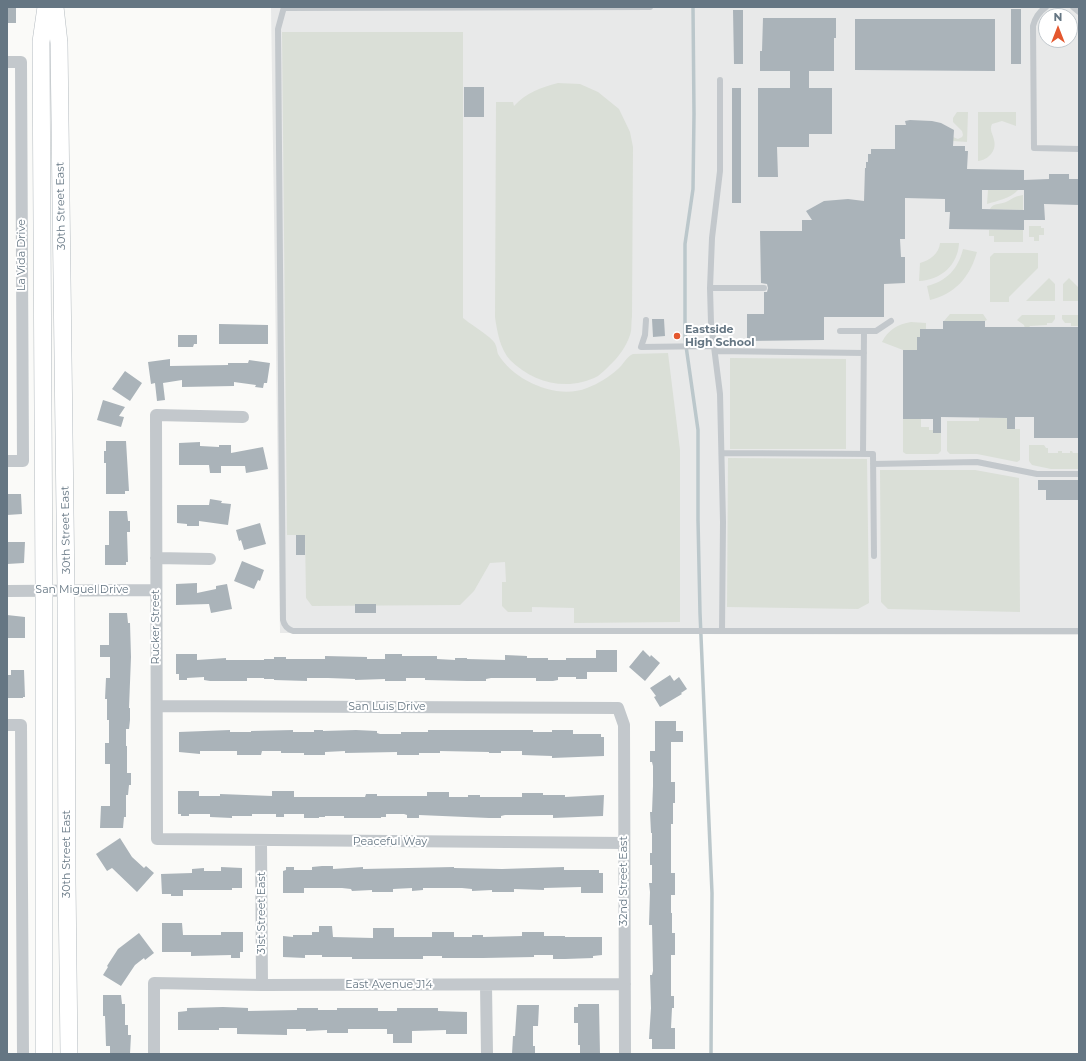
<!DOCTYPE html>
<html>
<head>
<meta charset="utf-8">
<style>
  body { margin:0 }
  #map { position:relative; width:1086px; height:1061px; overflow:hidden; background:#fafaf8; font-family:Montserrat,sans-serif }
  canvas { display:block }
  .frame { position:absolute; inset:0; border:8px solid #657683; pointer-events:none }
  .north { position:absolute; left:1038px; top:8px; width:40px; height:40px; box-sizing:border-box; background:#fff; border:1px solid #c1c8cd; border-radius:50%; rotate:0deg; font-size:11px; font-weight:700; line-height:16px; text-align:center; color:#657683 }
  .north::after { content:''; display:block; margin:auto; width:14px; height:18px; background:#e4572e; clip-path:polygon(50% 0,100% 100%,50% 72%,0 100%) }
</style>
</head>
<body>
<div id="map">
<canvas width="1086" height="1061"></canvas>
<div class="frame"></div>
<div class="north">N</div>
</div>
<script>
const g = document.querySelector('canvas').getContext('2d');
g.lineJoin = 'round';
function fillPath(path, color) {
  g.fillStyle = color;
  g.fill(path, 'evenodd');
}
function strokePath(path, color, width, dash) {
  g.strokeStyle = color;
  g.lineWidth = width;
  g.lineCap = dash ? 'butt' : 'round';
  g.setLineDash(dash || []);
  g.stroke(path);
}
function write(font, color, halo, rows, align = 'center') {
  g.font = font + ' Montserrat,sans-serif';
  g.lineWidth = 4;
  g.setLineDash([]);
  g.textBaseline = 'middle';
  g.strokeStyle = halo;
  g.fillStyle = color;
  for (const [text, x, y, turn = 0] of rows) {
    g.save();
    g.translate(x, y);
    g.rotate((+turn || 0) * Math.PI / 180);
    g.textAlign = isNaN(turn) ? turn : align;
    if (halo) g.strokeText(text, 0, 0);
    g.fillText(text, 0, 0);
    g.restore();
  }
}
const built = new Path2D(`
  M271,7H1079V635L280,633ZM1046,16H1070V40H1046Z`);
const green = new Path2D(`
  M282,32H463V318C469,323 491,337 494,342C497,346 497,351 498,354C514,381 557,400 587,388C598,384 609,377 618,369C624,364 626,357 633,354L668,353L680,450V622L574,623V608L532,607V612H508L502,606V582H506L505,562L490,563L474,591L460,605L312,606L306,598L305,535H287Z
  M558,83L580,84L598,92L619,109L630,132L633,147L632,317C631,323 632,330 630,335C626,347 618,358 609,366C606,369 602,373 598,376C568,392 533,383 510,360C500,349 497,331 495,317L496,102H513L514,106C527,92 540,88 558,83Z
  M957,112H968L967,142L953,141V137L958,139L962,137L963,135L962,131L953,122V118Z
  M978,112H1016V126L1002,121L992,124C989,130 993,134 994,140C997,151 988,160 978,161Z
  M988,190H1018C1011,198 997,201 987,204Z
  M1023,195V210L990,209C994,202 1001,205 1008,201C1013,198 1016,196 1023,195Z
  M1029,226H1041V228H1044V235H1039V241H1034V237H1029Z
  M989,230H1023V242H994V236H989Z
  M940,243H959C958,265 941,280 919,281L920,263C930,260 939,254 940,243Z
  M963,249L977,252C970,277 955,294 930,300L927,286C947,281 958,269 963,249Z
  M994,253H1038V268L1009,297V302H990V257Z
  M1049,278L1055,284V301H1026Z
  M1069,278L1079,288V301H1063V284Z
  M950,314H983L987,320L985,321H944Z
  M1022,315H1055V319L1052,323H1047V325L1030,326L1026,332L1024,325L1017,320Z
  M1062,315H1079V326H1071V323H1065L1062,319Z
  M911,322L926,323V329L920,337L917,350H903L882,342C888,330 898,324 911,322Z
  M730,358L846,359V449H730Z
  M979,418H1007V429H1020V460L1017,462L977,454H950L947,451V421H979Z
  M903,419H921V427H929V430H933V433H941V451L938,454H906L903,452Z
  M1029,445H1044L1046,448H1048V453H1058V451H1062V453H1070V451H1072L1073,453H1079V469H1051L1032,465L1029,461Z
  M728,458L867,459L869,603L858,609L727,607Z
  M880,470H975L1019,478L1020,612L888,609L881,602Z`);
const stream = new Path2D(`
  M693,7L694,114L693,189L685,244V339L698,430V520L700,613L712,893L711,1054`);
const building = new Path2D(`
  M7,7H16V23H7Z
  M1011,9H1021V64H1011Z
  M733,10H743V64H734Z
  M763,18H836V38H834V71H809V88H832V134H809V147H777L778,177H758V88H790V71H760V51H762Z
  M855,19H995V71L855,70Z
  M464,87H484V117H464Z
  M732,88H741V203H732Z
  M910,120L932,121L941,123L954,130L953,146H965V151H968L967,169L1024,170V180L1049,179V174H1069V179H1079V205L1044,204L1045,220H1024V230L949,229L950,212H945V199L905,198V239H900L901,257H905V283L884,284V317H824V340L747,341V314H764V292H767L768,288L767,284L761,283L760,231H802V220H812L806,211L824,201L848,199L864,201L865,168H866V162H868V154H871V149H895V125H906L905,121ZM982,190H1024V210L982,209Z
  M652,319H664L665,336L653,337Z
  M943,321H985V327H1079V438H1034V417H1015V429H1007V418L941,417V433H933V419H903V350H917V337H920V329H943Z
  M219,324L268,325V344H219Z
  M178,335H197V344H194L193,347H178Z
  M170,359V366L228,365V363H248L249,360L270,363L267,383H264L263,388L255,387L256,385L234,382V386L182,387V380L163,383L165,400L157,401L155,383L151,384L148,362Z
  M125,371L142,383L130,401L112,389Z
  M103,400L125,407L119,416L124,417L121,427L97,420Z
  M106,441H126L129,491H125V494H106V463H104V451H106Z
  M200,442V446L219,447V445H231V453L263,447L268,469L246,473L245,466H221V473H210L209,465H179V443Z
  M1038,480H1078V500H1046V490H1038Z
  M7,494H21L22,514L7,515Z
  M210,499L222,501L221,503L231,504L228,525L199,521V526H187V524L177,523V505H209Z
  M109,511H127L128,521H130V532H127L128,562H126V565H105V545H109Z
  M260,523L266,544L244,550L241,540L239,541L236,530Z
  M296,535H305V555H296Z
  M7,542H25L24,563L7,564Z
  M242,561L264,570L260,581L258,580L254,589L234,581Z
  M197,583V593L216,589V586L227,584L232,609L211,613L209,604L176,605V584Z
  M355,604H376V613H355Z
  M109,613H127L128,623H130L131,657L129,708H130V720L129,729H126V746H127V773H131V785H129L128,795H126V817H124L123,828H100L101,806H110V764H105V743H109V720H107V699H105L106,678H110V657H100V645H109Z
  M7,615L25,617V638H7Z
  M596,650H617V672H587V679H576V677H558V680L553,681H536V678H491L486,679V681H467L425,680V678H406V681H385V679L355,680V679L328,678H307V681L274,680V679H264V678H247V681H210L204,680V677L187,678V680H179V674H176V654H197V660L226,658V660H264V659H274V657H286V659H325V656L367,657V659H385V654H402V656H437V659L455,660V658H467V659L505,660V655L527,656V658H548V660H566V658H596Z
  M643,650L650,657L651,655L660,663L645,681L629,667Z
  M11,670H24L25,697H23V698H7V675H11Z
  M670,675L674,681L679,677L687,689L681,693L682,694L660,707L654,697L656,696L650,688Z
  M655,721H676V731H683V742H671V782H675V803H673V824H671V873H675V895H671V913H672V933H675V955H671V996H674V1008H672L671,1028H675V1049H652V1039H649L651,1008L650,975H652L653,971L652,925H649L650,892L649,883H652V865H650V853H652V833H651L650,812H652L653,786V766L652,762H650V751H655Z
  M230,730V732H251V731L293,730V732H314V730H323V731L356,730L377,731V733L380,734H401V732H428V730H533V732H552V730H573V734H601V737H604V756L552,758V756L522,755V751H501V753H489V752L440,751V753H419V755H397V752L345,753V751L325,752V755H304V753H281V751H262L261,755H237V751H200V754L179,752V732Z
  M178,791H199V796H220V794L272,796V791H294V797H365L366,794H377V796H427V792H449V797H468V795H480V797H522V793H543V795H565V797L604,795L603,816L553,818V815H505L501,816V818H489L419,815V818H407V815L404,814H386V817H381V818H344V816H325V817H319V818H304V814H284V817H276V814H252V816H232V818L210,817V814H189V816H181V814H178Z
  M120,838L132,857L144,868L146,866L154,873L137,892L112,868L107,871L96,854Z
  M322,866H333V869L363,867V869L454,867V868L502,869L564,867V870H599V873H603V893H581V887L544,888V890L514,889V892H492V890L472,891V889L462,888H423V890L412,891V888L393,889V892H372V890L352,891L351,889L342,888H304V893H283V871L286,870V867H294V870H312V867Z
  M221,867L242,868V888H232V890H183V896H171V894H162L161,874L192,873V869L204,868V871H221Z
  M162,923H182L183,935H221V932H243V952H240V958H231V955L191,956V952H162Z
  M319,926H332L333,937L373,938V928H394V937H432V932H454V937H472V935H483V937L522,936V932H544V936H565V937H602V955L593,956V958L565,959H553V955H534V957L483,958H442V956H423V959H352V957H322V955H305V958L283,957V936L293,937V935H312V932H319Z
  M139,933L154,953L145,960L144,958L135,965L121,986L103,975L108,967L107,966L118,949Z
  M103,995H121L122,1004H125V1025H128V1035H131L130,1054H110V1046H106L105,1016H103Z
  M578,1004H599L600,1054H580V1045H578V1023H574V1007H578Z
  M517,1005H539L538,1026H533V1046H535V1054H512L513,1036H515Z
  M223,1007L248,1008V1011L297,1010V1008H318V1010H337V1008H378V1011H397V1008H438V1011L467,1012V1034H446V1030L412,1031V1043H393V1034H387V1029H348V1033H327V1030L306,1031V1029H287V1035L237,1034V1028H219V1030H178V1012L187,1011V1008Z`);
const lane = new Path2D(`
  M284,7L278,29L283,620C284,625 287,629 293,631H1079
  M1046,7C1039,12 1035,18 1033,26L1034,148L1079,149
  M1073,7L1079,12
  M284,8L650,7
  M720,80V171L712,238L710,288L711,323L720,394L723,522L722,631
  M710,288H764
  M646,320L645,335L641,347L714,346
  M840,331H864L863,454
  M864,331H876L891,321
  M715,351L864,353
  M722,453L873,454L874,556
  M873,464L977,462L1037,474H1079`);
const street = new Path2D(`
  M7,62H21L23,461H7
  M243,417L156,415L157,839L624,843
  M156,558L210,559
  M7,591L156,590
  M157,706L618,708L624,725L625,1054
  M7,725H21L23,1054
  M261,841L262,985
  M486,985L487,1054
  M154,1054V983L262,985L625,984`);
const secondary = new Path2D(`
  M55,7L59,43L66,590L67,881L69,1054
  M44,1054V590L41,42L46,7`);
const markers = [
  [677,336,4,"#e4572e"]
];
const streetNames = [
  ["30th Street East",61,206,-91],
  ["La Vida Drive",22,255,-90],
  ["30th Street East",66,530,-91],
  ["San Miguel Drive",82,590],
  ["Rucker Street",156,627,-90],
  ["San Luis Drive",387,707],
  ["Peaceful Way",390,842],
  ["30th Street East",67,854,-90],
  ["32nd Street East",624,881,-90],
  ["31st Street East",262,913,-90],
  ["East Avenue J14",389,985]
];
const poiNames = [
  ["Eastside",685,330],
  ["High School",685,343]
];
fillPath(built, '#e8e9e9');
fillPath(green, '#dadfd7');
strokePath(stream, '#bbc7cb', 3.5);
fillPath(building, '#aab3b9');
strokePath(secondary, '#b3babf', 18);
strokePath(lane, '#c3c8cc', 6);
strokePath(street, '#c3c8cc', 12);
strokePath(secondary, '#fff', 17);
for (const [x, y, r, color] of markers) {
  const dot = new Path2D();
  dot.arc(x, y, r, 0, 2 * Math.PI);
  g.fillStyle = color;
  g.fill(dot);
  strokePath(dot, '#fff', 1.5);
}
write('11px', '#657683', '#fff', streetNames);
write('bold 11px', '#657683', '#fff', poiNames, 'left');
</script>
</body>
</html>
